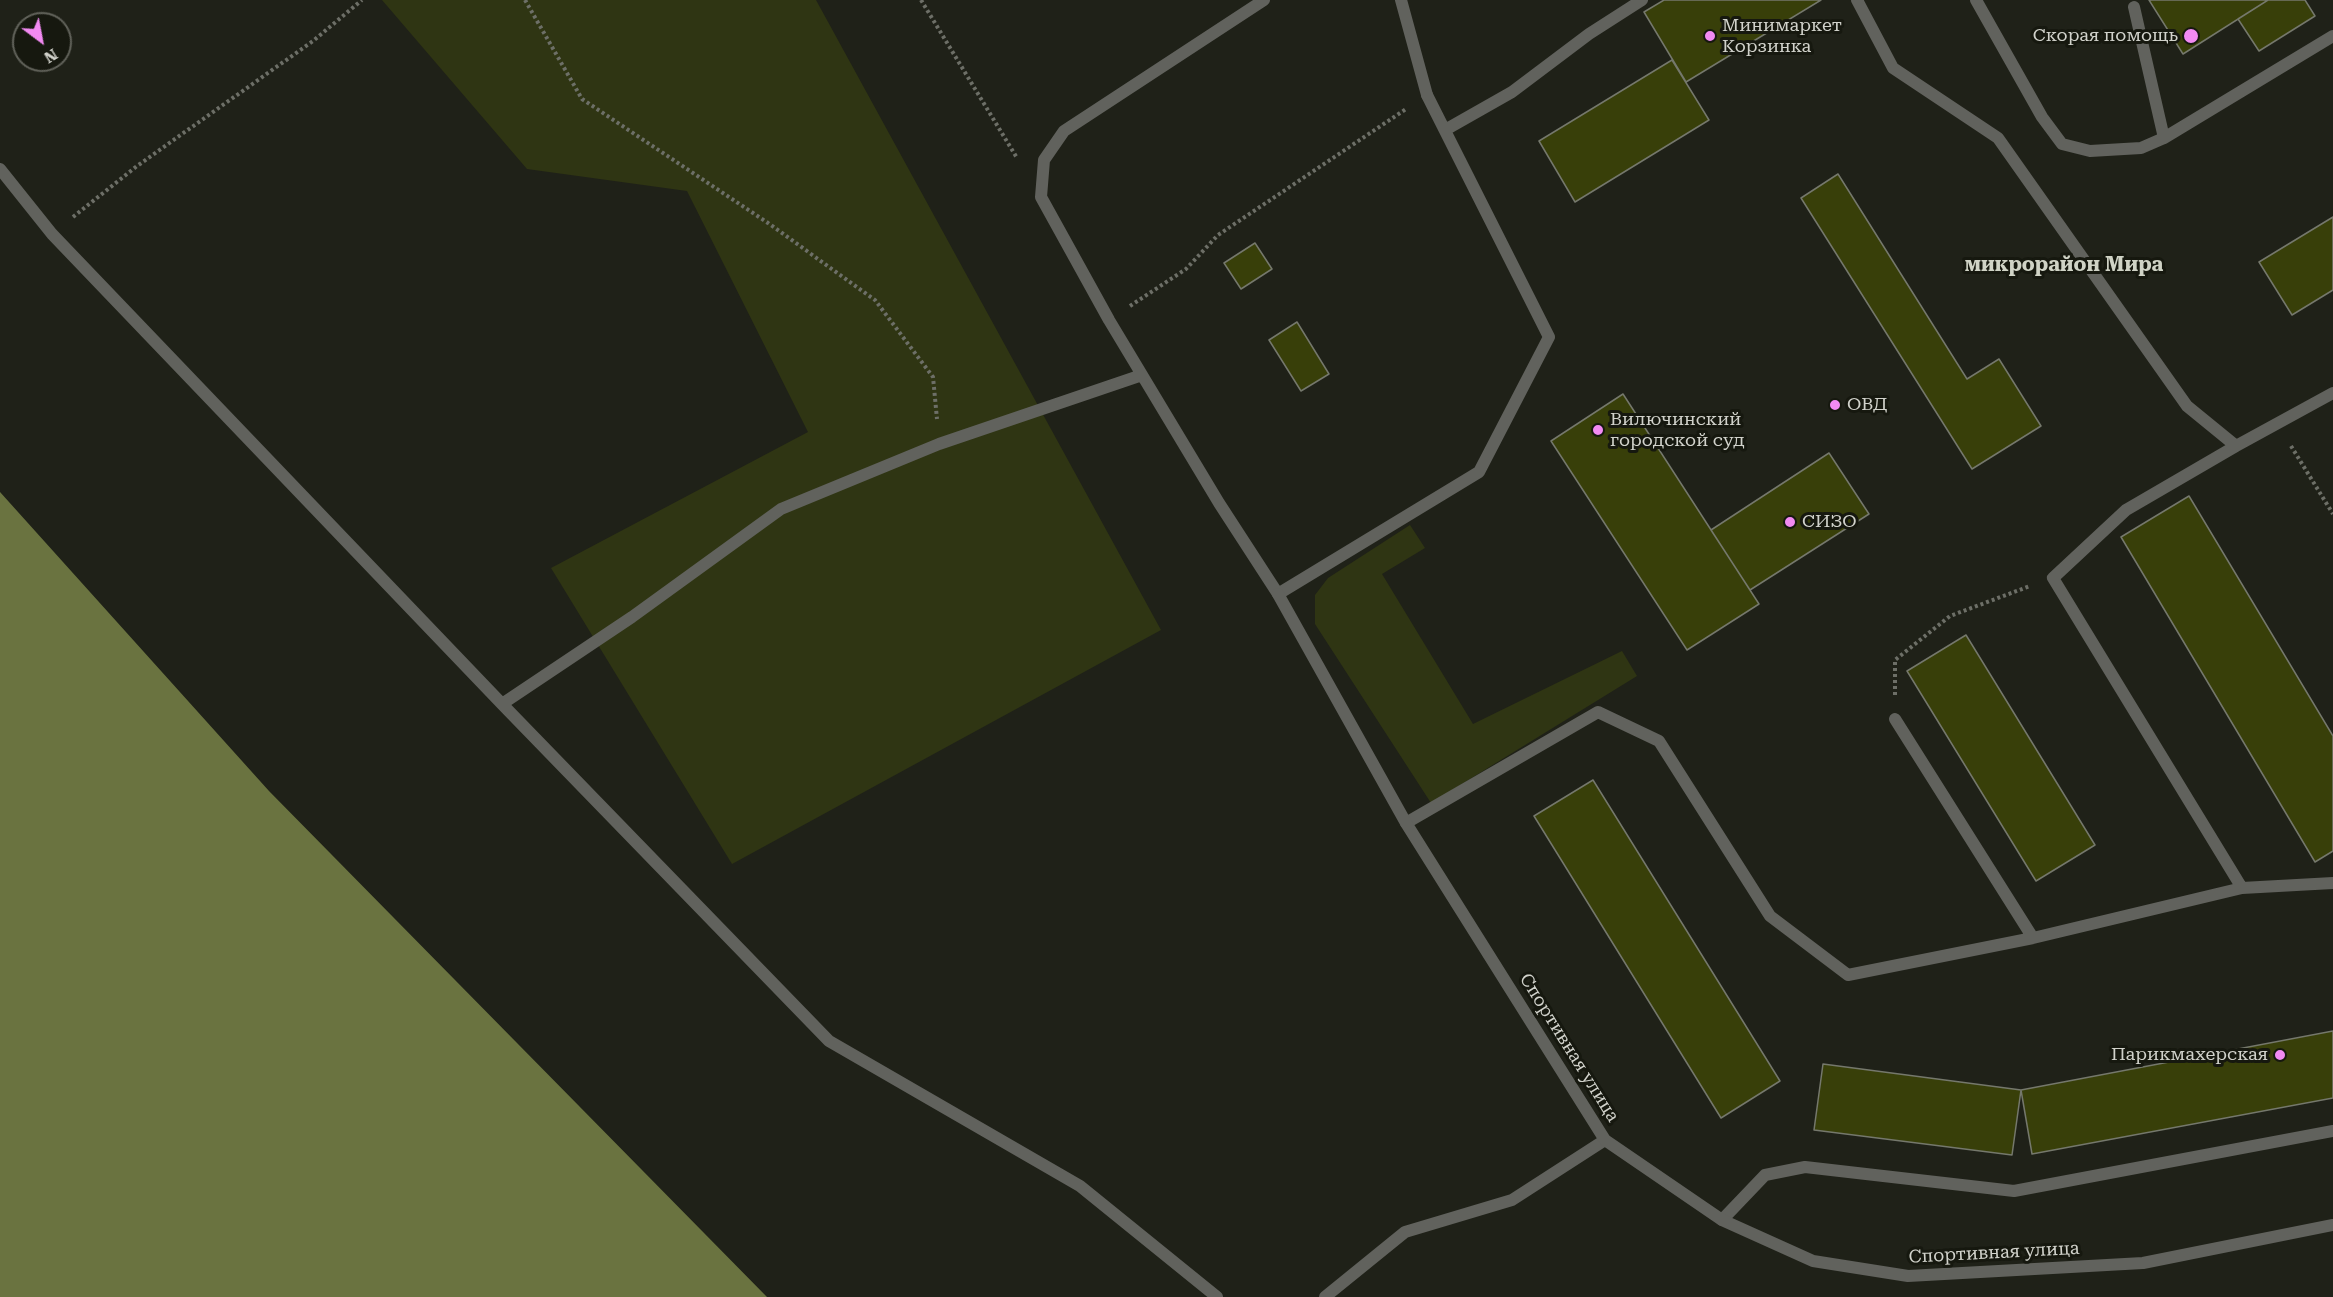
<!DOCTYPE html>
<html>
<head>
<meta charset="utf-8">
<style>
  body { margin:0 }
  #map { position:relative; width:2333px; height:1297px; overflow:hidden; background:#1f2118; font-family:"Roboto Serif",serif }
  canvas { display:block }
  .north { position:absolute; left:12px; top:12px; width:60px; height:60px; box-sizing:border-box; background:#16180f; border:2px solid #61625a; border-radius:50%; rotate:148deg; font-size:16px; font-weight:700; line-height:24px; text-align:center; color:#d1d2cb }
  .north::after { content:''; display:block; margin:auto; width:21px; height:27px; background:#f28af2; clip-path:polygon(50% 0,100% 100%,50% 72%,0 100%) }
</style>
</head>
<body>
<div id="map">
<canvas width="2333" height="1297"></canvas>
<div class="north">N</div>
</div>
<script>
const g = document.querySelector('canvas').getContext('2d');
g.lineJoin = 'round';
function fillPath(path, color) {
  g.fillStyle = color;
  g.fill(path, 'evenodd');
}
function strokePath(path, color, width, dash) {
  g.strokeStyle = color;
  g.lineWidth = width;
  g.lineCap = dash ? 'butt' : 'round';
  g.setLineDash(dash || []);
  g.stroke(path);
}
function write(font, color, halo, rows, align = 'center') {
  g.font = font + ' "Roboto Serif",serif';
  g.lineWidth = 6;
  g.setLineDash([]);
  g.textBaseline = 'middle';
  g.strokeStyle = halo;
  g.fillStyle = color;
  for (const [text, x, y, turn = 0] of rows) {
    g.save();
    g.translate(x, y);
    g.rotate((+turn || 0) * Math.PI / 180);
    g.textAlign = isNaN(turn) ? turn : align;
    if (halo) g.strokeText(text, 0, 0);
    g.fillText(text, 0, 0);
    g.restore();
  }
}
const green = new Path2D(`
  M382,0H816L1161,630L732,864L551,568L808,432L687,191L527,169Z
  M1410,525L1425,548L1382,574L1473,724L1622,651L1637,676L1431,803L1315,624V595L1328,578Z`);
const water = new Path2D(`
  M0,492L269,791L767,1297H0Z`);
const building = new Path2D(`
  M1664,0H1821L1686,82L1644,12Z
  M2149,0H2268L2183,54Z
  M2268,0H2305L2315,16L2259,51L2238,19Z
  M1672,60L1709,120L1575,202L1539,141Z
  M1838,174L1967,379L1999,359L2041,426L1972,469L1801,198Z
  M2333,217V290L2292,315L2259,262Z
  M1255,243L1272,269L1241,289L1224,263Z
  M1297,322L1329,374L1301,391L1269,340Z
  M1623,394L1759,604L1687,650L1551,441Z
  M1829,453L1869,514L1750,590L1711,530Z
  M2189,496L2333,736V851L2315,862L2121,537Z
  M1966,635L2095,845L2036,881L1907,671Z
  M1593,780L1780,1081L1721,1118L1534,816Z
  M2333,1031V1098L2032,1154L2021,1090Z
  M1823,1064L2021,1090L2012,1155L1814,1130Z`);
const path = new Path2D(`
  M525,0L582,99L768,223L875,300L933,377L937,419
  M921,0L1017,158
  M73,217L137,166L313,41L362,0
  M1130,306L1186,269L1218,235L1406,109
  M2291,446L2333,514
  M1895,695V660L1950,616L2030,586`);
const lane = new Path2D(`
  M1264,0L1064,131L1044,160L1041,197L1109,320L1219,503L1278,594L1479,472L1549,337L1427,95
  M1857,0L1893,68L1998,138L2187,406L2236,446L2333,393
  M1976,0L2042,117L2062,144L2090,151L2141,148L2164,138L2134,7
  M1445,130L1512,92L1589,34L1642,0
  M2164,138L2333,36
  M0,169L52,234L502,704L829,1041L1080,1186L1217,1297
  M2236,446L2126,510L2053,578L2242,888
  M502,704L632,617L781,509L939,444L1142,375
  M1895,719L2033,938
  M1406,823L1598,712L1659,741L1770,916L1848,975L2033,938L2242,888L2333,883
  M1722,1220L1765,1175L1805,1167L2014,1191L2333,1131
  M1325,1297L1405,1232L1512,1200L1605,1140`);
const street = new Path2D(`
  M1401,0L1427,95
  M1278,594L1406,823L1605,1140L1722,1220L1813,1261L1908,1276L2143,1263L2333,1225`);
const markers = [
  [1710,36,6,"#f28af2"],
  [2191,36,8,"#f28af2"],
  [1835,405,6,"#f28af2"],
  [1598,430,6,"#f28af2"],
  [1790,522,6,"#f28af2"],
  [2280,1055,6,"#f28af2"]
];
const poiNames = [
  ["Минимаркет",1722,26],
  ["Корзинка",1722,47],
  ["Скорая помощь",2178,36,"right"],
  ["ОВД",1847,405],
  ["Вилючинский",1610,420],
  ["городской суд",1610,441],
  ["СИЗО",1802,522],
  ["Парикмахерская",2268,1055,"right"]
];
const streetNames = [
  ["Спортивная улица",1569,1048,58],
  ["Спортивная улица",1994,1253,-3]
];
const neighbourhoodNames = [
  ["микрорайон Мира",2064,265]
];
fillPath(green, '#2f3513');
fillPath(water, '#6a7340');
fillPath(building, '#383f09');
strokePath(building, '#75786c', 1.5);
strokePath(path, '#6d6f67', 4, [3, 3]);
strokePath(lane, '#61625d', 12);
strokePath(street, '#61625d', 12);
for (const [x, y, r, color] of markers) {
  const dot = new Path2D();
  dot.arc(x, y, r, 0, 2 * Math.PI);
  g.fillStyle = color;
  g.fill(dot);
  strokePath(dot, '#16180f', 2);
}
write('18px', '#d1d2cb', '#16180f', poiNames, 'left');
write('18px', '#d1d2cb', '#16180f', streetNames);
write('bold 20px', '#d0d3c6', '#16180f', neighbourhoodNames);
</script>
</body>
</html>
